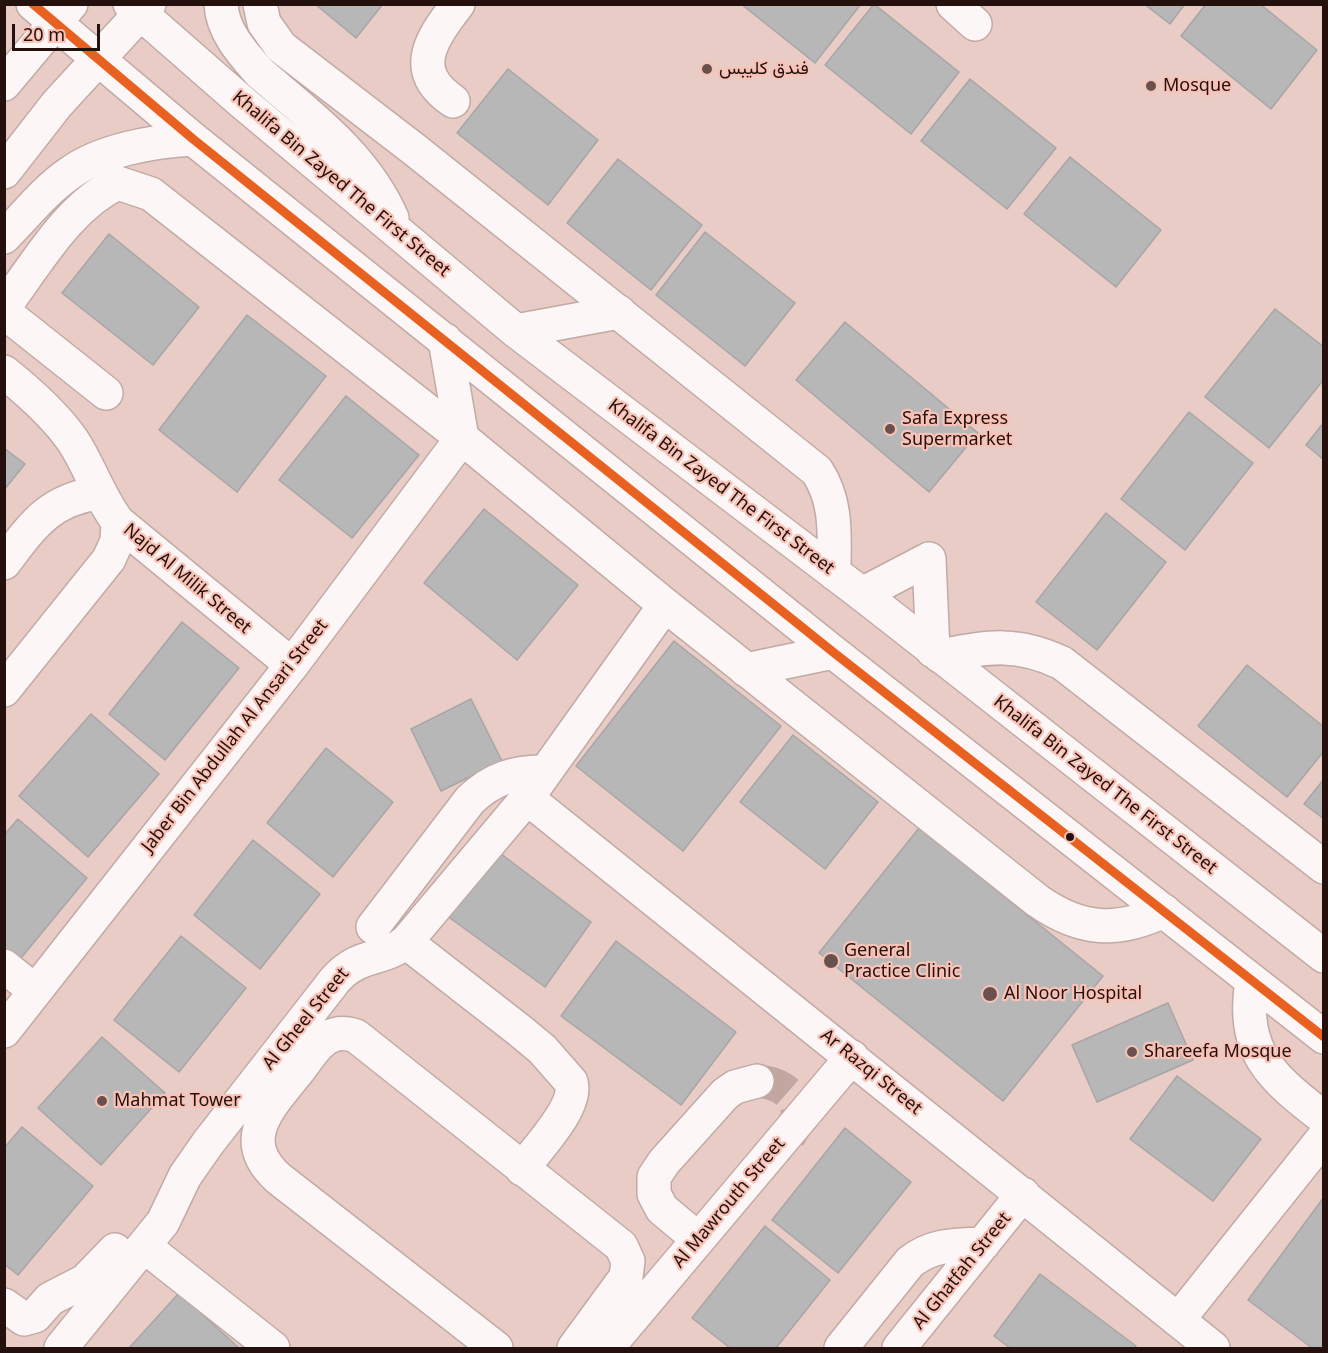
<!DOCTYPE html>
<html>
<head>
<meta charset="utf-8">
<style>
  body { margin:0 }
  #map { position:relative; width:1328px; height:1353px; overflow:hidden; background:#eaccc6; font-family:"Noto Sans",sans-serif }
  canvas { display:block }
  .frame { position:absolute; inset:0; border:6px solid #24110d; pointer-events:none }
  .scale { position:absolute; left:12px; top:24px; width:88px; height:27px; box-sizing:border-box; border:3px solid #24110d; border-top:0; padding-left:8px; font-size:18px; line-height:21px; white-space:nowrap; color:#24110d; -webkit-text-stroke:4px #f9c2b7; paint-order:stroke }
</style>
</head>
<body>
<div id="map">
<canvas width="1328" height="1353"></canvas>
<div class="frame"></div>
<div class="scale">20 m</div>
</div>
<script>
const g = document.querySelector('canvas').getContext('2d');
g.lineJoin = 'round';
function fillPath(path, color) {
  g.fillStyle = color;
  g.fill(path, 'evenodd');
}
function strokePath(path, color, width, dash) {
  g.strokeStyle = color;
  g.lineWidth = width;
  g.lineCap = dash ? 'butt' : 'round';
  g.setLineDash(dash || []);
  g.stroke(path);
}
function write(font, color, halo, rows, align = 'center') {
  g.font = font + ' "Noto Sans",Vazirmatn,sans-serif';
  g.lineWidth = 4.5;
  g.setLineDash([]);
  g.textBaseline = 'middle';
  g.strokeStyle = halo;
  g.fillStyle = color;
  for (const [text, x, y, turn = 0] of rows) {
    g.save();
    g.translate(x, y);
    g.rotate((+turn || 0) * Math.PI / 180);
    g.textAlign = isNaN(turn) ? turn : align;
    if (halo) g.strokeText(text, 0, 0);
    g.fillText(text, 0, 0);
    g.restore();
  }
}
const building = new Path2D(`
  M315,4H383L356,38Z
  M741,4H861L815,63Z
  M874,4L959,72L911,134L825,65Z
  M1144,4H1185L1170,24Z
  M1206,4H1260L1317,50L1271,109L1181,36Z
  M508,69L598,140L548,205L457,133Z
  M970,79L1056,148L1007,209L921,141Z
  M1070,157L1161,230L1116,287L1024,214Z
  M618,159L702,225L651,290L567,223Z
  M705,232L795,303L745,366L656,295Z
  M109,234L199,307L153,365L62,293Z
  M1275,309L1324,347V379L1269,448L1205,397Z
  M247,315L326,376L237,492L159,430Z
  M845,322L978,433L929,492L796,380Z
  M346,396L419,455L352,538L279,480Z
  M1189,412L1253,463L1185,550L1121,499Z
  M1324,422V460L1306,445Z
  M4,448L25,464L4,490Z
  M484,509L578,585L517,660L424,583Z
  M1106,513L1166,562L1097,650L1036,602Z
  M182,622L239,668L165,760L109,714Z
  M674,641L781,726L683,851L576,766Z
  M1247,665L1324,727V751L1287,797L1198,726Z
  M471,699L502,761L441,791L411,729Z
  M91,714L159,774L88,857L19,796Z
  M793,735L878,802L825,869L740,802Z
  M326,748L393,802L333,877L267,823Z
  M1324,779V819L1304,804Z
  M18,819L87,878L16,964L4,954V835Z
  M919,828L1103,976L1003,1101L819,953Z
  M253,840L320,894L260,969L194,915Z
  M492,847L591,922L545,987L443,913Z
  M181,936L246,988L179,1072L114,1020Z
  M616,941L736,1032L681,1105L561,1016Z
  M1168,1003L1193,1060L1097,1102L1072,1045Z
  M102,1037L165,1093L101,1165L38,1108Z
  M1177,1076L1261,1139L1213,1201L1130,1139Z
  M22,1127L93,1186L18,1275L4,1264V1148Z
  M845,1128L911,1182L838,1273L772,1220Z
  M1324,1197V1348H1312L1248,1300Z
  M765,1226L830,1280L776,1348H730L692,1318Z
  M1040,1274L1136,1346L1134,1348H1010L994,1336Z
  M179,1293L239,1348H129Z`);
const minorTunnel = new Path2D(`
  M757,1081C794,1084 810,1111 786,1141`);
const minor = new Path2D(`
  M260,4L264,23L281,47L415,150L817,471C838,503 834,536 834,573
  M953,4L975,24
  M4,84L71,4
  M453,101C408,70 432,38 458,4
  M4,172L57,104L149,4
  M4,307C36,265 68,206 118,183L151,194L462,438L665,605L1038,901C1081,931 1117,933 1164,911
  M4,312L106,393
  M4,372C29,392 55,415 73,441C90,467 99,497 118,522L292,665
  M929,559L933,651
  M4,563C33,525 49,500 98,493
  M862,594L929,559
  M940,656C988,647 1016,641 1062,663L1324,867
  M4,690L109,559L117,541L118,522
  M527,798L1213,1348
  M373,927L470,800C492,779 515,771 545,772
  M406,942L519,1030L542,1049L571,1082C579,1106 536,1150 522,1169
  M4,966L35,991
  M1252,981C1240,1052 1272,1078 1324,1118
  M4,1031L292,665L462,438
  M698,1239L662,1209L654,1194V1177L664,1162L725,1094L735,1087L757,1081
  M144,1246L273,1348
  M4,1305L24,1319L35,1316L50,1299L85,1281L115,1250
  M1178,1320L1324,1137
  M61,1348L163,1222L185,1176L208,1143L335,980C360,952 381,962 406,942L527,798L665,605
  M496,1348L278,1178C235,1139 271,1105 298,1071C307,1060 316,1043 329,1037C338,1032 347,1033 356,1036L621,1246L628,1261L626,1277L574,1348
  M607,1348L852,1057
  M841,1348L910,1262C933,1244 956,1245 983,1244
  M899,1348L1023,1194`);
const major = new Path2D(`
  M33,4L193,139L833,652L1324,1037
  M130,4L242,102L516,331L862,594L1324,956
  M221,4C222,31 243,54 260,73C310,116 365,156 392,218
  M4,237C25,216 45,190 70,173C101,150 155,141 193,139
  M516,331L619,312
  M445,340L462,438
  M746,670L833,652`);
const bus1 = new Path2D(`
  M33,4L193,139L833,652L1324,1037`);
const markers = [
  [707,69,6,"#69524e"],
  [1151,86,6,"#69524e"],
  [890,429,6,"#69524e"],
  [1070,837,5,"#24110d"],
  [831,961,8,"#69524e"],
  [990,994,8,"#69524e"],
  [1132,1052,6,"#69524e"],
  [102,1101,6,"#69524e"]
];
const poiNames = [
  ["فندق كليبس",719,69],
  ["Mosque",1163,86],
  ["Safa Express",902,419],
  ["Supermarket",902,440],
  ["General",844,951],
  ["Practice Clinic",844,972],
  ["Al Noor Hospital",1004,994],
  ["Shareefa Mosque",1144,1052],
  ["Mahmat Tower",114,1101]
];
const streetNames = [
  ["Khalifa Bin Zayed The First Street",341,184,40],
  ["Khalifa Bin Zayed The First Street",721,487,37],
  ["Najd Al Milik Street",187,579,40],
  ["Jaber Bin Abdullah Al Ansari Street",235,736,-52],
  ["Khalifa Bin Zayed The First Street",1105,785,38],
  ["Al Gheel Street",306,1019,-51],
  ["Ar Razqi Street",871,1072,39],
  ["Al Mawrouth Street",729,1203,-50],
  ["Al Ghatfah Street",962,1271,-51]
];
fillPath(building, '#b8b7b7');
strokePath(building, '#a7a5a5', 1.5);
strokePath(minorTunnel, '#c2a7a1', 33, [33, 16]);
strokePath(minor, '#c1aaa5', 36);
strokePath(major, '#c1aaa5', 36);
strokePath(minor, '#fcf7f6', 33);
strokePath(major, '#fcf7f6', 33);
strokePath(bus1, '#e86121', 9);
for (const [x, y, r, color] of markers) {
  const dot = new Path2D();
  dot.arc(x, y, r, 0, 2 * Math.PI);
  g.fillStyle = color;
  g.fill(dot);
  strokePath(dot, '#f9c2b7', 2);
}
write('18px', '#24110d', '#f9c2b7', poiNames, 'left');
write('18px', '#24110d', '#f9c2b7', streetNames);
</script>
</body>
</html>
